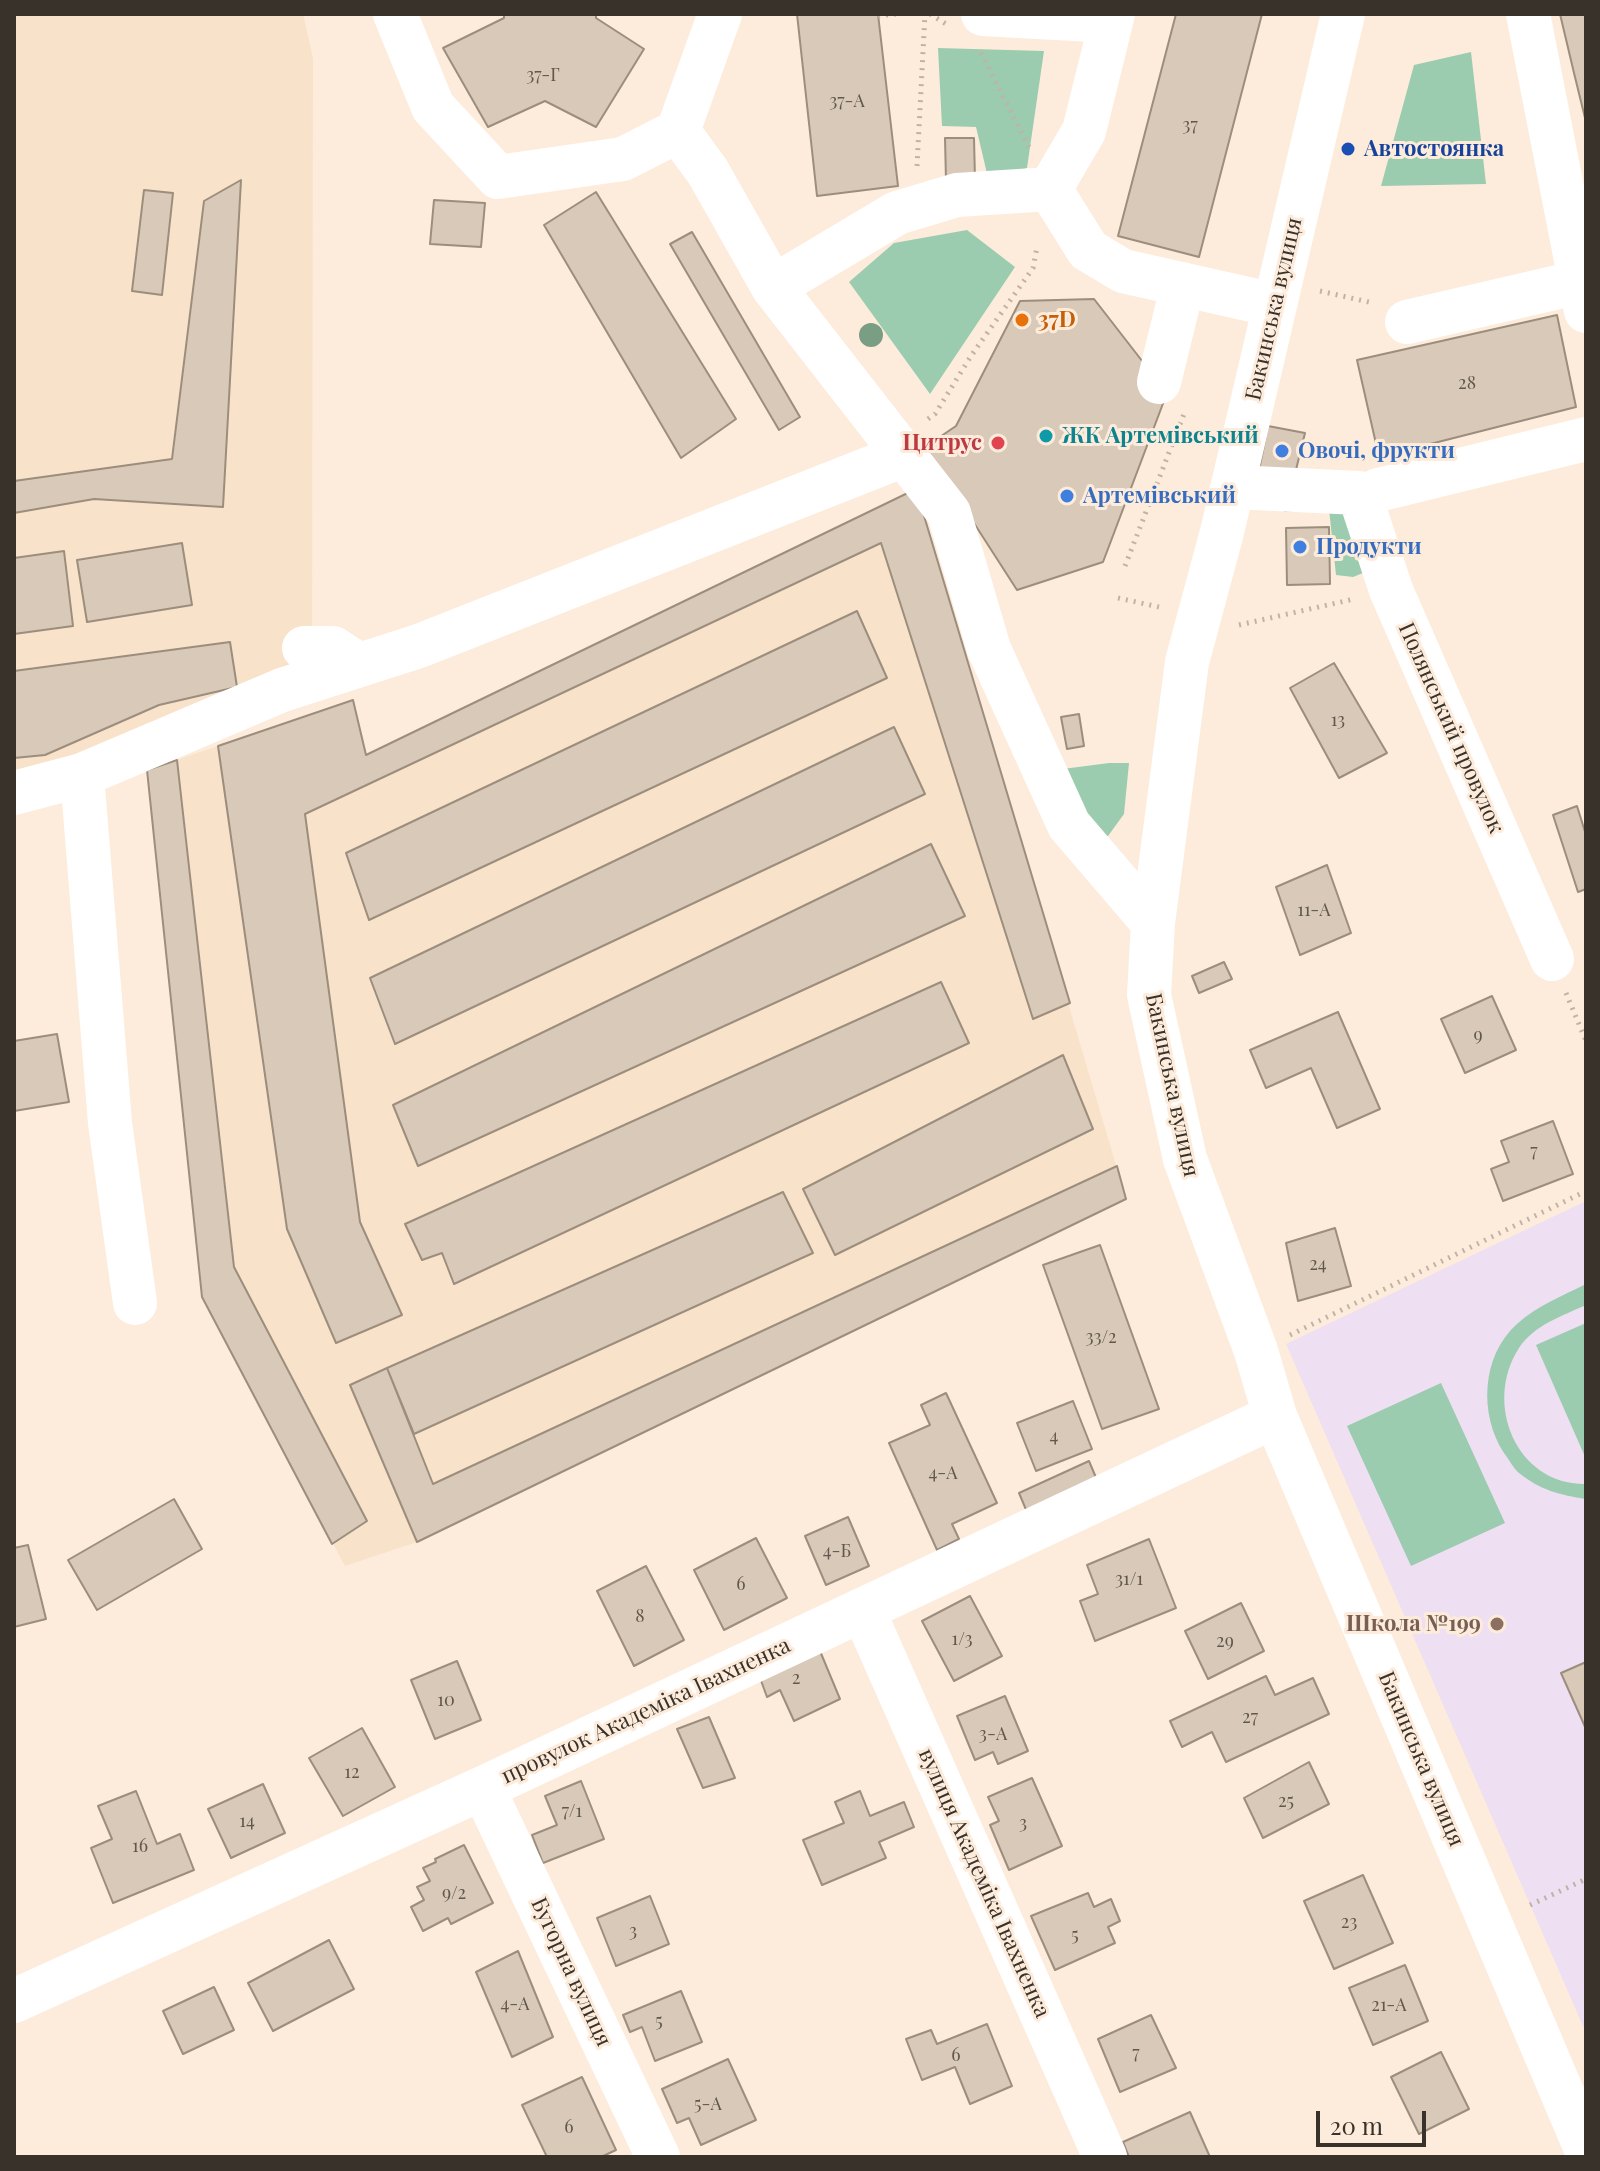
<!DOCTYPE html>
<html>
<head>
<meta charset="utf-8">
<style>
  body { margin:0 }
  #map { position:relative; width:1600px; height:2171px; overflow:hidden; background:#fdecdb; font-family:"Playfair Display",serif }
  canvas { display:block }
  .frame { position:absolute; inset:0; border:16px solid #38322b; pointer-events:none }
  .scale { position:absolute; left:1316px; top:2111px; width:110px; height:36px; box-sizing:border-box; border:4px solid #38322b; border-top:0; padding-left:10px; font-size:24px; line-height:28px; white-space:nowrap; color:#38322b; -webkit-text-stroke:6px #fdecdb; paint-order:stroke }
</style>
</head>
<body>
<div id="map">
<canvas width="1600" height="2171"></canvas>
<div class="frame"></div>
<div class="scale">20 m</div>
</div>
<script>
const g = document.querySelector('canvas').getContext('2d');
g.lineJoin = 'round';
function fillPath(path, color) {
  g.fillStyle = color;
  g.fill(path, 'evenodd');
}
function strokePath(path, color, width, dash) {
  g.strokeStyle = color;
  g.lineWidth = width;
  g.lineCap = dash ? 'butt' : 'round';
  g.setLineDash(dash || []);
  g.stroke(path);
}
function write(font, color, halo, rows, align = 'center') {
  g.font = font + ' "Playfair Display",serif';
  g.lineWidth = 6;
  g.setLineDash([]);
  g.textBaseline = 'middle';
  g.strokeStyle = halo;
  g.fillStyle = color;
  for (const [text, x, y, turn = 0] of rows) {
    g.save();
    g.translate(x, y);
    g.rotate((+turn || 0) * Math.PI / 180);
    g.textAlign = isNaN(turn) ? turn : align;
    if (halo) g.strokeText(text, 0, 0);
    g.fillText(text, 0, 0);
    g.restore();
  }
}
const built = new Path2D(`
  M14,14H303L313,59L312,665L52,763L14,771Z
  M916,489L1126,1199L417,1542L345,1566L202,1297L147,770L353,700L367,755Z`);
const education = new Path2D(`
  M1586,1201V2033L1286,1344Z`);
const green = new Path2D(`
  M938,48L1044,51L1027,168L989,182L976,127L942,126Z
  M1471,52L1486,184L1381,186L1414,65Z
  M967,230L1015,267L930,394L849,282L894,243Z
  M1287,497L1356,504L1363,573L1353,577L1336,575L1329,509L1284,512Z
  M1109,763H1129L1124,814L1108,836H1094L1055,770Z
  M1586,1284V1305C1562,1316 1534,1325 1519,1348C1483,1403 1516,1485 1586,1484V1499C1560,1495 1540,1490 1519,1473C1513,1468 1509,1459 1504,1453C1479,1415 1481,1356 1517,1324C1537,1306 1562,1296 1586,1284Z
  M1586,1323V1459L1536,1345Z
  M1441,1383L1505,1523L1411,1566L1347,1426Z`);
const building = new Path2D(`
  M504,14H596V18L644,49L596,127L545,101L488,127L443,48L504,18Z
  M797,14H878L898,186L817,196Z
  M1176,14H1262L1199,257L1118,236Z
  M1560,14H1586V122L1574,73Z
  M945,138H974L975,180L946,181Z
  M241,180L223,507L94,499L14,513V481L172,459L204,201Z
  M144,190L173,193L162,295L132,291Z
  M596,192L736,419L681,458L544,225Z
  M434,200L485,203L481,247L430,244Z
  M692,232L800,417L779,430L670,244Z
  M1094,299L1167,393L1103,562L1017,590L925,447L956,426L1020,301Z
  M1557,315L1576,407L1379,457L1357,360Z
  M1268,426L1305,433L1294,478L1259,470Z
  M916,489L1070,1003L1033,1019L881,543L305,814L360,1222L402,1315L336,1343L287,1229L218,746L353,700L366,755Z
  M1329,527L1330,584L1287,585L1286,528Z
  M182,543L192,605L87,622L77,560Z
  M64,551L73,626L14,634V558Z
  M857,611L887,678L369,920L346,853Z
  M230,642L237,687L159,705L45,755L14,758V671Z
  M1334,663L1387,753L1339,778L1290,688Z
  M1079,714L1084,746L1067,749L1061,717Z
  M894,727L925,794L395,1044L370,978Z
  M177,760L234,1267L367,1521L332,1544L202,1297L147,770Z
  M1577,806L1586,835V889L1578,892L1553,815Z
  M931,844L965,916L418,1166L393,1105Z
  M1327,865L1351,933L1300,955L1276,887Z
  M1224,962L1232,979L1199,993L1192,976Z
  M941,982L969,1043L454,1284L442,1253L422,1260L405,1224Z
  M1492,996L1516,1050L1465,1073L1441,1019Z
  M1338,1012L1380,1109L1337,1128L1311,1068L1266,1088L1250,1050Z
  M57,1034L69,1102L14,1111V1041Z
  M1063,1055L1093,1129L835,1255L803,1189Z
  M1553,1121L1573,1174L1503,1201L1491,1169L1509,1162L1501,1141Z
  M1117,1166L1126,1199L417,1542L350,1385L387,1368L433,1484Z
  M783,1192L813,1253L414,1434L387,1368Z
  M1335,1228L1351,1286L1298,1301L1286,1243Z
  M1100,1245L1159,1409L1102,1429L1043,1265Z
  M946,1393L997,1503L952,1524L959,1539L937,1550L889,1443L930,1425L921,1405Z
  M1073,1401L1092,1449L1036,1471L1017,1423Z
  M1089,1461L1097,1480L1027,1512L1019,1493Z
  M174,1499L202,1549L97,1610L68,1560Z
  M848,1517L869,1566L826,1585L805,1536Z
  M756,1538L787,1598L724,1630L694,1570Z
  M1149,1539L1176,1608L1095,1641L1080,1601L1098,1594L1087,1565Z
  M28,1545L46,1619L14,1627V1548Z
  M646,1566L684,1640L634,1666L597,1591Z
  M970,1596L1002,1656L954,1681L922,1621Z
  M1241,1603L1264,1651L1208,1679L1185,1631Z
  M815,1639L840,1699L794,1721L780,1690L767,1697L756,1667Z
  M457,1661L481,1720L435,1739L411,1680Z
  M1586,1662V1729L1561,1673Z
  M1266,1676L1275,1695L1313,1678L1329,1714L1226,1762L1212,1732L1182,1747L1170,1721Z
  M1005,1696L1028,1751L998,1764L993,1752L975,1760L957,1716Z
  M709,1717L735,1778L703,1788L677,1729Z
  M362,1728L395,1787L343,1816L309,1758Z
  M1309,1762L1329,1804L1263,1838L1244,1798Z
  M1032,1778L1062,1846L1009,1870L990,1825L999,1821L988,1797Z
  M581,1781L604,1839L543,1863L532,1835L557,1825L545,1796Z
  M263,1784L285,1833L231,1858L208,1809Z
  M136,1791L157,1844L180,1834L194,1870L113,1903L91,1848L112,1839L98,1806Z
  M860,1791L870,1816L904,1802L914,1827L879,1842L886,1858L822,1885L803,1840L844,1823L835,1802Z
  M464,1845L493,1903L451,1924L448,1918L423,1931L411,1907L424,1900L417,1887L430,1881L423,1868L436,1862L435,1859Z
  M1363,1875L1393,1943L1334,1969L1304,1901Z
  M1088,1893L1094,1907L1111,1899L1120,1921L1108,1927L1115,1943L1055,1970L1031,1916Z
  M650,1896L669,1944L616,1966L597,1918Z
  M329,1940L354,1989L273,2031L248,1983Z
  M518,1951L553,2037L512,2057L476,1972Z
  M1405,1965L1428,2021L1373,2045L1349,1988Z
  M214,1987L234,2030L183,2054L163,2011Z
  M681,1991L702,2042L655,2061L642,2027L630,2032L623,2015Z
  M1151,2015L1176,2068L1120,2092L1098,2039Z
  M987,2024L1012,2086L970,2104L955,2067L922,2080L906,2039L931,2030L937,2044Z
  M1441,2052L1469,2109L1419,2134L1391,2077Z
  M728,2059L756,2120L701,2145L689,2118L677,2123L662,2089Z
  M582,2077L616,2150L601,2157H547L522,2105Z
  M1190,2112L1210,2157H1129L1123,2142Z`);
const path = new Path2D(`
  M930,14L946,24
  M878,16L896,14
  M981,53L1029,147
  M917,166L925,14
  M1320,291L1373,303
  M928,419L935,414L971,356L1033,268L1037,247
  M1125,566L1184,414
  M1118,598L1159,607
  M1239,625L1354,599
  M1566,993L1586,1041
  M1290,1335L1586,1191
  M1530,1905L1586,1879`);
const minor = new Path2D(`
  M395,14L433,107L498,177L623,159L678,131L720,14
  M983,14L1111,21
  M1113,14L1084,131L1050,189L1088,250L1123,271L1261,302L1273,309
  M1343,14L1222,532L1187,662L1153,923L1149,995L1185,1159L1256,1351L1275,1416L1586,2149
  M1528,14L1586,311
  M678,131L708,172L773,287L949,513L989,649L1069,825L1153,923
  M773,287L897,213L957,195L1050,189
  M1407,322L1580,282
  M1159,382L1183,284
  M1233,487L1359,493L1391,590L1552,959
  M1378,490L1586,439
  M304,648H333L359,665
  M82,775L110,1123L135,1303
  M14,793L82,775L282,690L419,646L904,455
  M863,1610L1105,2157
  M483,1788L658,2157
  M14,2001L483,1788L1275,1416`);
const trees = [
  [871,335]
];
const markers = [
  [1348,149,8,"#1a4fb4"],
  [1022,320,8,"#e8710a"],
  [1046,436,8,"#0f9aa8"],
  [998,443,8,"#e0444e"],
  [1282,451,8,"#3f7fe0"],
  [1067,496,8,"#3f7fe0"],
  [1300,547,8,"#3f7fe0"],
  [1497,1624,8,"#8d6e63"]
];
const numberNames = [
  ["37-Г",543,75],
  ["37-А",847,101],
  ["37",1190,125],
  ["28",1467,383],
  ["13",1338,720],
  ["11-А",1314,910],
  ["9",1478,1035],
  ["7",1534,1151],
  ["24",1318,1264],
  ["33/2",1101,1337],
  ["4",1054,1436],
  ["4-А",943,1473],
  ["4-Б",837,1551],
  ["31/1",1129,1579],
  ["6",741,1584],
  ["8",640,1616],
  ["1/3",962,1639],
  ["29",1225,1641],
  ["2",796,1678],
  ["10",446,1700],
  ["27",1250,1717],
  ["3-А",993,1734],
  ["12",352,1772],
  ["25",1286,1801],
  ["7/1",572,1811],
  ["14",247,1821],
  ["3",1023,1823],
  ["16",140,1846],
  ["9/2",454,1893],
  ["23",1349,1922],
  ["3",633,1931],
  ["5",1075,1935],
  ["4-А",515,2004],
  ["21-А",1389,2005],
  ["5",659,2021],
  ["7",1136,2053],
  ["6",956,2055],
  ["5-А",708,2104],
  ["6",569,2127]
];
const transitNames = [
  ["Автостоянка",1364,149]
];
const streetNames = [
  ["Бакинська вулиця",1274,309,-77],
  ["Полянський провулок",1451,728,66],
  ["Бакинська вулиця",1172,1085,78],
  ["провулок Академіка Івахненка",646,1711,-25],
  ["Бакинська вулиця",1421,1759,67],
  ["вулиця Академіка Івахненка",984,1883,66],
  ["Бугорна вулиця",571,1972,65]
];
const foodNames = [
  ["37D",1038,320]
];
const cultureNames = [
  ["ЖК Артемівський",1062,436]
];
const healthNames = [
  ["Цитрус",982,443]
];
const shopNames = [
  ["Овочі, фрукти",1298,451],
  ["Артемівський",1083,496],
  ["Продукти",1316,547]
];
const educationNames = [
  ["Школа №199",1481,1624]
];
fillPath(built, '#f8e2ca');
fillPath(education, '#eedff2');
fillPath(green, '#9bccaf');
fillPath(building, '#d9c9b8');
strokePath(building, '#9c8d7d', 2);
strokePath(path, '#c0b3a5', 5, [2, 6]);
strokePath(minor, '#fff', 44);
g.fillStyle = '#799e83';
for (const [x, y] of trees) {
  g.beginPath();
  g.arc(x, y, 12, 0, 2 * Math.PI);
  g.fill();
}
for (const [x, y, r, color] of markers) {
  const dot = new Path2D();
  dot.arc(x, y, r, 0, 2 * Math.PI);
  g.fillStyle = color;
  g.fill(dot);
  strokePath(dot, '#fdecdb', 3);
}
write('18px', '#60584e', null, numberNames);
write('bold 22px', '#164399', '#fdecdb', transitNames, 'left');
write('22px', '#38322b', '#fdecdb', streetNames);
write('bold 22px', '#c56008', '#fdecdb', foodNames, 'left');
write('bold 22px', '#0d838f', '#fdecdb', cultureNames, 'left');
write('bold 22px', '#be3a42', '#fdecdb', healthNames, 'right');
write('bold 22px', '#366cbe', '#fdecdb', shopNames, 'left');
write('bold 22px', '#785e54', '#fdecdb', educationNames, 'right');
</script>
</body>
</html>
